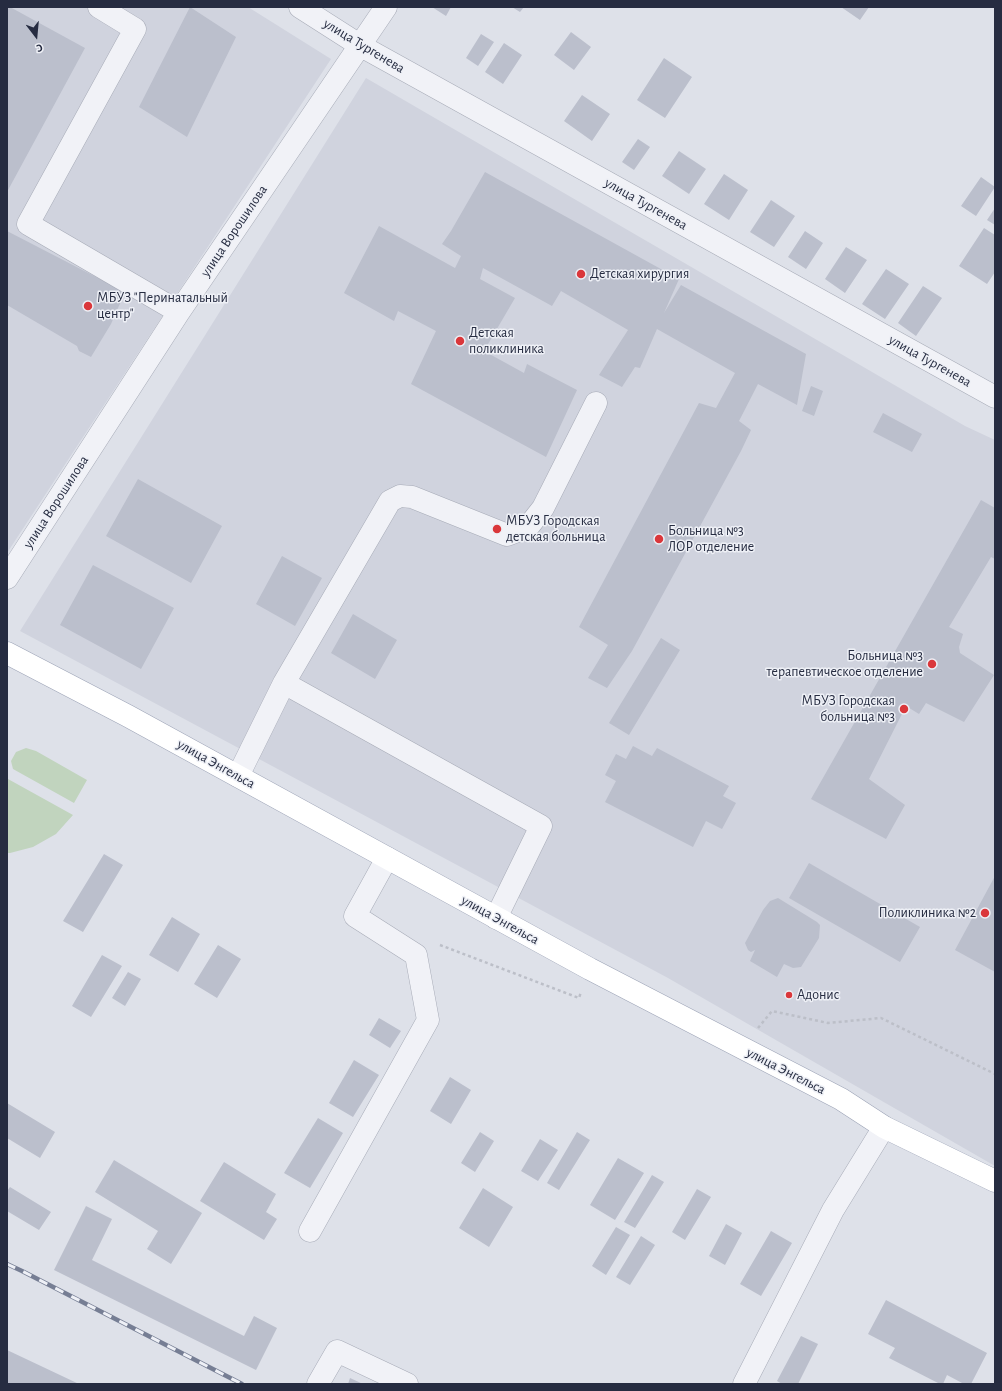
<!DOCTYPE html>
<html>
<head>
<meta charset="utf-8">
<style>
  body { margin:0 }
  #map { position:relative; width:1002px; height:1391px; overflow:hidden; background:#dee1e9; font-family:"Alegreya Sans",sans-serif }
  canvas { display:block }
  .frame { position:absolute; inset:0; border:8px solid #262c41; pointer-events:none }
  .north { position:absolute; left:16px; top:16px; width:40px; height:40px; -webkit-text-stroke:3px #eef0f6; paint-order:stroke; rotate:164deg; font-size:11px; font-weight:700; line-height:16px; text-align:center; color:#262c41 }
  .north::after { content:''; display:block; margin:auto; width:14px; height:18px; background:#262c41; clip-path:polygon(50% 0,100% 100%,50% 72%,0 100%) }
</style>
</head>
<body>
<div id="map">
<canvas width="1002" height="1391"></canvas>
<div class="frame"></div>
<div class="north">С</div>
</div>
<script>
const g = document.querySelector('canvas').getContext('2d');
g.lineJoin = 'round';
function fillPath(path, color) {
  g.fillStyle = color;
  g.fill(path, 'evenodd');
}
function strokePath(path, color, width, dash) {
  g.strokeStyle = color;
  g.lineWidth = width;
  g.lineCap = dash ? 'butt' : 'round';
  g.setLineDash(dash || []);
  g.stroke(path);
}
function write(font, color, halo, rows, align = 'center') {
  g.font = font + ' "Alegreya Sans",sans-serif';
  g.lineWidth = 3;
  g.setLineDash([]);
  g.textBaseline = 'middle';
  g.strokeStyle = halo;
  g.fillStyle = color;
  for (const [text, x, y, turn = 0] of rows) {
    g.save();
    g.translate(x, y);
    g.rotate((+turn || 0) * Math.PI / 180);
    g.textAlign = isNaN(turn) ? turn : align;
    if (halo) g.strokeText(text, 0, 0);
    g.fillText(text, 0, 0);
    g.restore();
  }
}
const built = new Path2D(`
  M7,7H248L331,59L7,553Z
  M366,78L965,426L995,440V1166L668,978L20,631Z`);
const green = new Path2D(`
  M26,748L36,751L87,780L74,803L13,769L11,761L16,752Z
  M7,779H8L73,815L56,834L33,847L10,853H7Z`);
const building = new Path2D(`
  M7,7H10L85,48L7,192Z
  M190,7L236,37L187,137L139,107Z
  M432,7H451L446,16Z
  M512,7H524L520,12Z
  M841,7H869L860,20Z
  M571,32L591,47L574,70L554,55Z
  M481,34L494,42L478,66L466,58Z
  M504,43L522,55L503,84L485,72Z
  M664,58L692,77L665,118L637,100Z
  M582,95L610,114L592,141L564,121Z
  M638,139L650,147L634,170L622,162Z
  M679,151L706,169L689,194L662,176Z
  M485,172L679,279L664,313L681,285L806,354L797,405L758,384L739,421L751,430L741,451L632,651L607,688L588,678L608,645L579,627L699,403L716,408L735,373L657,329L640,368L635,367L622,387L599,375L628,330L561,291L552,306L483,268L480,279L515,298L484,351L524,373L527,364L577,390L546,457L411,384L436,331L398,311L394,321L344,293L379,226L455,268L461,256L442,244L451,231Z
  M724,174L748,190L729,220L704,204Z
  M981,177L995,187L976,216L961,206Z
  M771,200L795,216L774,247L750,232Z
  M995,208V225L987,220Z
  M984,228L995,235V272L987,284L959,266Z
  M7,231L125,292L111,324L91,357L79,351L77,346L7,305Z
  M805,231L823,243L806,269L788,257Z
  M846,247L867,260L845,293L825,279Z
  M886,269L909,284L885,319L862,304Z
  M923,286L942,298L916,336L898,323Z
  M811,386L823,391L814,416L802,411Z
  M883,413L922,434L912,452L873,432Z
  M138,479L222,526L191,583L106,536Z
  M981,500L995,508V559L991,557L949,627L963,634L959,647L960,653L994,675L964,722L926,703L919,714L906,706L869,779L905,805L886,839L811,799Z
  M282,556L322,578L295,626L256,604Z
  M93,565L174,608L141,669L60,625Z
  M353,614L397,640L375,679L331,653Z
  M661,638L680,650L629,735L609,723Z
  M633,746L652,756L657,748L729,786L723,796L736,803L722,829L706,821L693,847L605,802L616,781L605,775L616,754L626,759Z
  M104,854L123,865L83,932L63,921Z
  M809,863L920,927L900,962L789,898Z
  M995,876V972L955,950Z
  M778,898L817,922L820,925L819,938L801,967L793,968L784,964L777,977L750,961L755,950L751,952L748,950L745,943L763,910L770,901Z
  M172,917L200,934L178,972L149,955Z
  M218,945L241,959L217,998L194,984Z
  M102,955L122,966L91,1017L72,1006Z
  M128,972L141,979L125,1006L112,998Z
  M379,1018L401,1031L390,1048L369,1035Z
  M354,1060L379,1075L353,1117L329,1103Z
  M450,1077L471,1090L451,1124L430,1111Z
  M7,1103L55,1132L40,1158L7,1138Z
  M318,1118L343,1133L310,1188L284,1173Z
  M480,1132L494,1141L475,1172L461,1163Z
  M577,1132L590,1140L559,1190L547,1183Z
  M540,1139L558,1150L538,1181L521,1171Z
  M618,1158L644,1173L615,1220L590,1205Z
  M114,1160L202,1213L171,1264L147,1249L158,1231L95,1192Z
  M224,1162L276,1194L266,1212L277,1219L264,1240L200,1201Z
  M652,1175L664,1182L635,1228L624,1222Z
  M10,1187L51,1212L39,1230L7,1211V1191Z
  M483,1188L513,1207L489,1247L459,1228Z
  M697,1189L711,1197L685,1240L672,1232Z
  M86,1206L112,1219L92,1260L244,1336L254,1316L277,1328L256,1370L54,1270Z
  M726,1224L742,1233L725,1265L709,1256Z
  M616,1227L630,1235L606,1275L592,1266Z
  M771,1231L792,1243L761,1296L740,1284Z
  M641,1236L655,1245L630,1285L616,1277Z
  M886,1300L987,1353L971,1384H964L947,1375L943,1384H940L889,1358L895,1348L868,1334Z
  M801,1336L818,1344L798,1384H782L777,1381Z
  M7,1350L79,1384H7Z
  M350,1378L363,1384H348Z`);
const path = new Path2D(`
  M440,945L579,998L581,992
  M758,1028L772,1011L828,1023L881,1018L995,1074`);
const minor = new Path2D(`
  M99,7L135,29L28,224L179,312
  M300,7L361,46L995,397
  M7,578L179,312L386,7
  M284,683L390,501L400,496L412,497L507,535L528,527L543,508L596,403
  M238,776L284,683L541,826L496,918
  M310,1231L428,1020L416,955L355,916L387,858
  M318,1384L337,1351L407,1384
  M744,1384L833,1210L884,1127`);
const major = new Path2D(`
  M7,653L128,716L590,969L841,1099L884,1127L995,1181`);
const rail = new Path2D(`
  M7,1264L22,1271L242,1384`);
const markers = [
  [581,274,5,"#da373b"],
  [88,306,5,"#da373b"],
  [460,341,5,"#da373b"],
  [497,529,5,"#da373b"],
  [659,539,5,"#da373b"],
  [932,664,5,"#da373b"],
  [904,709,5,"#da373b"],
  [985,913,5,"#da373b"],
  [789,995,4,"#da373b"]
];
const streetNames = [
  ["улица Тургенева",364,46,31],
  ["улица Тургенева",646,204,29],
  ["улица Ворошилова",234,231,-56],
  ["улица Тургенева",930,361,29],
  ["улица Ворошилова",56,502,-57],
  ["улица Энгельса",216,764,29],
  ["улица Энгельса",500,920,29],
  ["улица Энгельса",786,1071,27]
];
const poiNames = [
  ["Детская хирургия",590,274],
  ["МБУЗ \"Перинатальный",97,298],
  ["центр\"",97,314],
  ["Детская",469,333],
  ["поликлиника",469,349],
  ["МБУЗ Городская",506,521],
  ["детская больница",506,537],
  ["Больница №3",668,531],
  ["ЛОР отделение",668,547],
  ["Больница №3",923,656,"right"],
  ["терапевтическое отделение",923,672,"right"],
  ["МБУЗ Городская",895,701,"right"],
  ["больница №3",895,717,"right"],
  ["Поликлиника №2",976,913,"right"],
  ["Адонис",797,995]
];
fillPath(built, '#d0d3de');
fillPath(green, '#c1d4be');
fillPath(building, '#bbbfcc');
strokePath(minor, '#a7abb7', 23);
strokePath(major, '#9ca3b6', 23);
strokePath(path, '#bcbfc8', 2.5, [3, 3]);
strokePath(minor, '#f1f2f7', 22);
strokePath(major, '#fff', 22);
strokePath(rail, '#767e94', 4.5);
strokePath(rail, '#eef0f6', 3, [9]);
for (const [x, y, r, color] of markers) {
  const dot = new Path2D();
  dot.arc(x, y, r, 0, 2 * Math.PI);
  g.fillStyle = color;
  g.fill(dot);
  strokePath(dot, '#eef0f6', 1.5);
}
write('14px', '#262c41', '#eef0f6', streetNames);
write('14px', '#262c41', '#eef0f6', poiNames, 'left');
</script>
</body>
</html>
